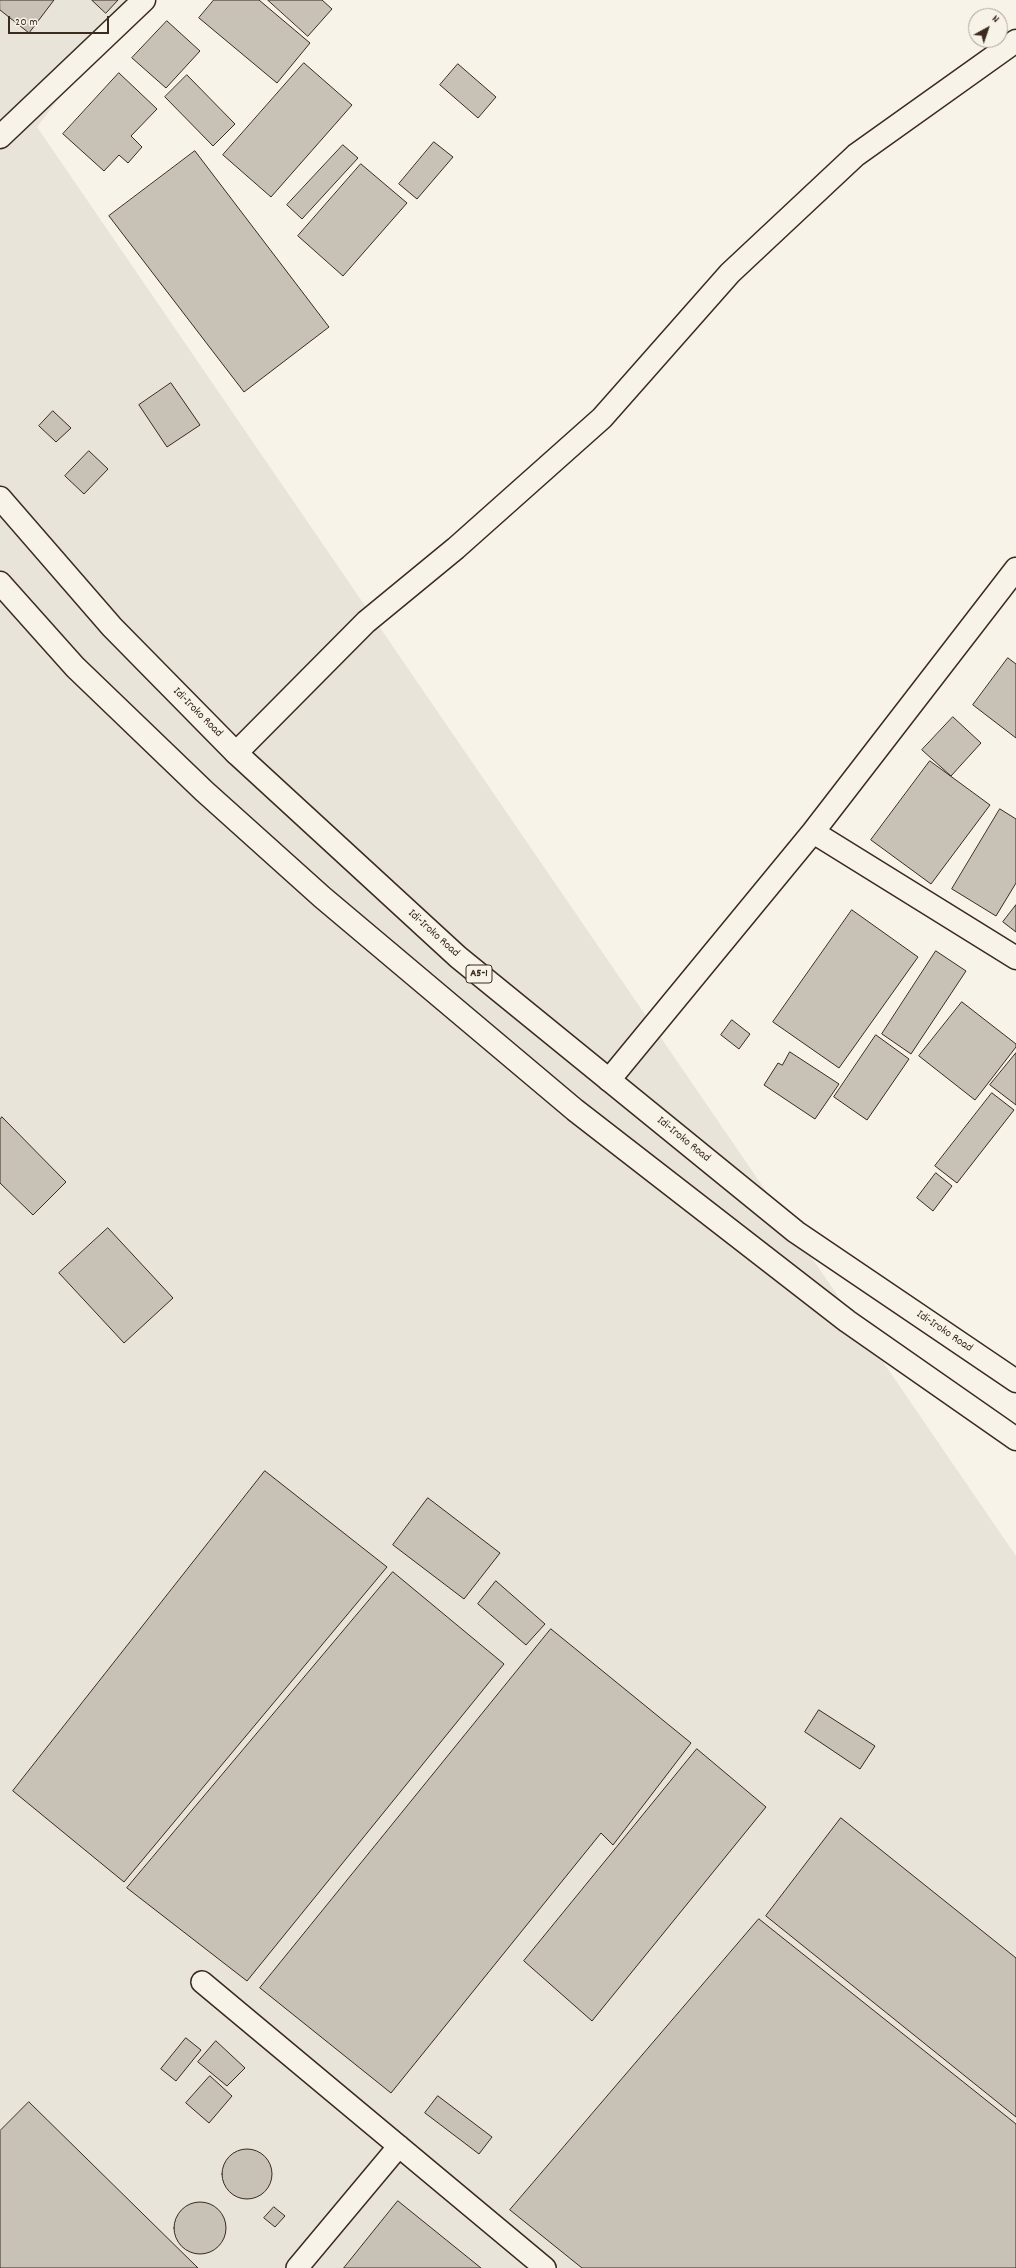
<!DOCTYPE html>
<html>
<head>
<meta charset="utf-8">
<style>
  body { margin:0 }
  #map { position:relative; width:1016px; height:2268px; overflow:hidden; background:#f7f3e8; font-family:Dekko,sans-serif }
  canvas { display:block }
  .north { position:absolute; left:968px; top:8px; width:40px; height:40px; box-sizing:border-box; background:#f7f3e8; border:1px solid #aca397; border-radius:50%; rotate:40deg; font-size:11px; font-weight:700; line-height:16px; text-align:center; color:#3b2a1e }
  .north::after { content:''; display:block; margin:auto; width:14px; height:18px; background:#3b2a1e; clip-path:polygon(50% 0,100% 100%,50% 72%,0 100%) }
  .scale { position:absolute; left:8px; top:16px; width:101px; height:18px; box-sizing:border-box; border:2px solid #3b2a1e; border-top:0; padding-left:5px; font-size:12px; line-height:14px; white-space:nowrap; color:#3b2a1e; -webkit-text-stroke:3px #f7f3e8; paint-order:stroke }
</style>
</head>
<body>
<div id="map">
<canvas width="1016" height="2268"></canvas>
<div class="north">N</div>
<div class="scale">20 m</div>
</div>
<script>
const g = document.querySelector('canvas').getContext('2d');
g.lineJoin = 'round';
function fillPath(path, color) {
  g.fillStyle = color;
  g.fill(path, 'evenodd');
}
function strokePath(path, color, width, dash) {
  g.strokeStyle = color;
  g.lineWidth = width;
  g.lineCap = dash ? 'butt' : 'round';
  g.setLineDash(dash || []);
  g.stroke(path);
}
function write(font, color, halo, rows, align = 'center') {
  g.font = font + ' Dekko,sans-serif';
  g.lineWidth = 3.5;
  g.setLineDash([]);
  g.textBaseline = 'middle';
  g.strokeStyle = halo;
  g.fillStyle = color;
  for (const [text, x, y, turn = 0] of rows) {
    g.save();
    g.translate(x, y);
    g.rotate((+turn || 0) * Math.PI / 180);
    g.textAlign = isNaN(turn) ? turn : align;
    if (halo) g.strokeText(text, 0, 0);
    g.fillText(text, 0, 0);
    g.restore();
  }
}
const built = new Path2D(`
  M0,0H143L120,20L37,127L1016,1556V2268H0Z`);
const building = new Path2D(`
  M0,0H54L29,33L0,10Z
  M92,0H118L106,13Z
  M214,0H259L310,43L277,83L199,18Z
  M268,0H322L332,9L308,36Z
  M167,21L200,51L166,88L132,58Z
  M304,63L352,105L271,197L223,155Z
  M458,64L496,97L478,118L440,85Z
  M119,73L157,109L131,136L142,147L128,163L119,155L104,171L63,134Z
  M187,75L235,124L213,146L165,97Z
  M434,142L453,157L417,199L399,184Z
  M343,145L358,158L302,219L287,205Z
  M195,151L329,327L244,392L109,216Z
  M361,164L407,203L343,276L298,236Z
  M171,383L200,425L167,447L139,405Z
  M53,411L71,428L56,442L39,426Z
  M89,451L108,469L84,494L65,476Z
  M1008,658L1016,664V738L973,705Z
  M953,717L981,743L951,776L922,750Z
  M930,761L990,805L931,884L871,840Z
  M1000,809L1016,819V883L996,916L952,889Z
  M1016,905V932L1003,922Z
  M852,910L918,957L839,1068L773,1022Z
  M936,951L966,971L911,1054L882,1034Z
  M962,1002L1016,1044V1047L975,1100L919,1056Z
  M732,1020L750,1034L739,1049L721,1035Z
  M876,1035L909,1059L867,1120L834,1097Z
  M790,1052L839,1084L815,1119L764,1085L778,1063L782,1065Z
  M1016,1053V1105L990,1085Z
  M992,1093L1014,1110L957,1183L935,1166Z
  M2,1117L66,1182L33,1215L0,1183V1120Z
  M936,1173L952,1186L933,1211L917,1198Z
  M108,1228L173,1298L124,1343L59,1273Z
  M265,1471L387,1567L124,1882L13,1791Z
  M428,1498L500,1553L464,1599L393,1545Z
  M393,1572L504,1664L247,1981L127,1888Z
  M496,1581L545,1624L526,1645L478,1604Z
  M551,1629L691,1743L613,1845L601,1833L391,2093L260,1988Z
  M819,1710L875,1746L860,1769L805,1732Z
  M697,1749L766,1807L592,2021L524,1961Z
  M841,1818L1016,1958V2117L766,1916Z
  M759,1919L1016,2124V2268H582L510,2210Z
  M186,2038L201,2050L176,2081L161,2069Z
  M216,2041L245,2068L227,2086L198,2062Z
  M210,2076L232,2096L209,2123L186,2103Z
  M438,2096L492,2137L479,2154L425,2113Z
  M29,2102L198,2268H0V2131Z
  M222 2174a25 25 0 1 1 50 0a25 25 0 1 1-50 0Z
  M398,2201L481,2268H344Z
  M174 2228a26 26 0 1 1 52 0a26 26 0 1 1-52 0Z
  M274,2207L285,2216L275,2227L264,2218Z`);
const lane = new Path2D(`
  M202,1982L545,2268
  M297,2268L399,2146`);
const street = new Path2D(`
  M0,137L144,0
  M236,753L366,622L456,548L602,418L730,273L856,155L1016,41
  M813,832L1016,958
  M609,1080L813,832L1016,569`);
const highway = new Path2D(`
  M0,498L112,627L236,753L458,957L796,1232L1016,1381
  M0,583L75,667L204,791L322,897L575,1110L847,1321L1016,1439`);
const shields = [
  [479,974,26]
];
const shieldNames = [
  ["A5-1",479,974]
];
const streetNames = [
  ["Idi-Iroko Road",197,713,45],
  ["Idi-Iroko Road",433,934,42],
  ["Idi-Iroko Road",683,1140,39],
  ["Idi-Iroko Road",944,1332,34]
];
fillPath(built, '#e9e4d9');
fillPath(building, '#c8c1b6');
strokePath(building, '#3b2a1e', 1);
strokePath(lane, '#3b2a1e', 24);
strokePath(street, '#3b2a1e', 25);
strokePath(highway, '#3b2a1e', 25);
strokePath(lane, '#f7f3e8', 21);
strokePath(street, '#f7f3e8', 22);
strokePath(highway, '#f7f3e8', 22);
for (const [x, y, w] of shields) {
  const box = new Path2D();
  box.roundRect(x - w / 2, y - 9, w, 18, 3);
  g.fillStyle = '#f7f3e8';
  g.fill(box);
  strokePath(box, '#3b2a1e', 1);
}
write('bold 11px', '#3b2a1e', null, shieldNames);
write('12px', '#3b2a1e', '#f7f3e8', streetNames);
</script>
</body>
</html>
